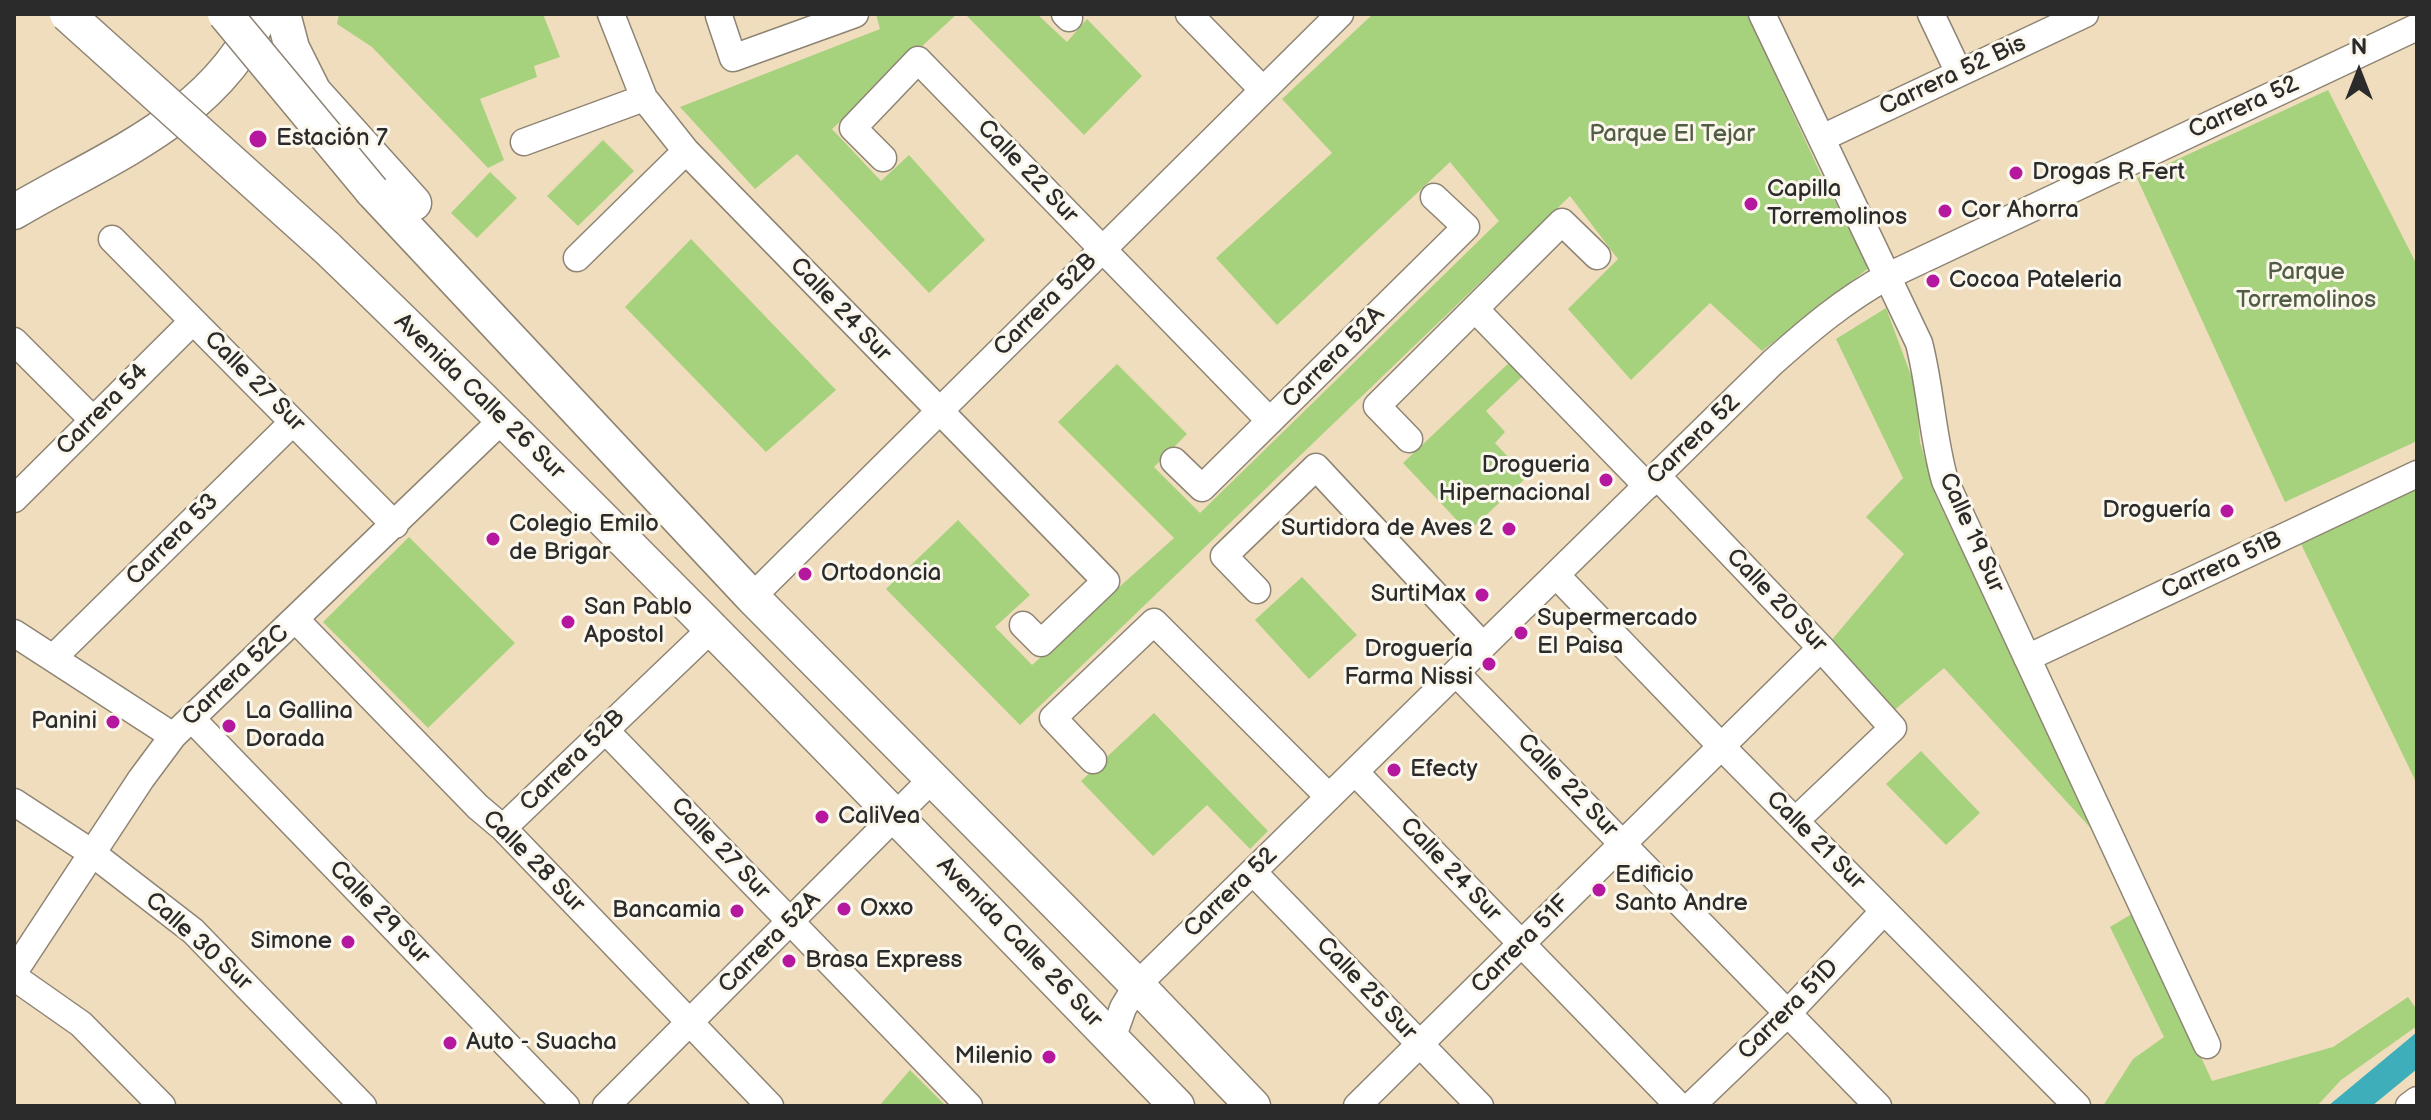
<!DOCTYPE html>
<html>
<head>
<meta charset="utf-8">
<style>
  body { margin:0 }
  #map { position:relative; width:2431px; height:1120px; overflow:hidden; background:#f0ddbd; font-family:"Balsamiq Sans",sans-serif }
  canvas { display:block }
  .frame { position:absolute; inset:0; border:16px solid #2b2b2b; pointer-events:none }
  .north { position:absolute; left:2319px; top:32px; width:80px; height:80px; -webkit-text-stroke:6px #fbf7ec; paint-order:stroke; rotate:0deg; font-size:22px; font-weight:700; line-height:32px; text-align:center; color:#2b2b2b }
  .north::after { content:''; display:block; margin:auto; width:28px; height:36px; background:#2b2b2b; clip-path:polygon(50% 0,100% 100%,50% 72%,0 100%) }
</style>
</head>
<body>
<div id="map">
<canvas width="2431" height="1120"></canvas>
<div class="frame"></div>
<div class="north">N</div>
</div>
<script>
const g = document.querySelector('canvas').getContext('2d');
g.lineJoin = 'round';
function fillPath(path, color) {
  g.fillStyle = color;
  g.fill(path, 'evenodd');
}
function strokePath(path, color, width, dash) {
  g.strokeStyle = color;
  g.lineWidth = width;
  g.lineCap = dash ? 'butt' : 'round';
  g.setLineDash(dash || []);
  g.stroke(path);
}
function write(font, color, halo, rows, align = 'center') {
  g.font = font + ' "Balsamiq Sans",sans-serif';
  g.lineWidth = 6;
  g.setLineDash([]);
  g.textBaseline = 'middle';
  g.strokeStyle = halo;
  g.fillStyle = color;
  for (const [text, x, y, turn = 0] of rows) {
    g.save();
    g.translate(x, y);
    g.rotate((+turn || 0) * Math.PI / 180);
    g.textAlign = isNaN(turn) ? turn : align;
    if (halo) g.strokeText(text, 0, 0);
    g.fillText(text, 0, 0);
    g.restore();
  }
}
const green = new Path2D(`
  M339,14H543L560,57L534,66L537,77L480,99L504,160L488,168L372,47L337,24Z
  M876,14H957L832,129L881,181L909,155L985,240L929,293L797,154L755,189L680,107L880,29Z
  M965,14H1037L1067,42L1087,19L1142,76L1084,135Z
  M1373,14H1747L1823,179L1870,267L1762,351L1710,303L1631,380L1568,309L1618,259L1570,196L1020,725L886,589L958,520L1030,595L995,627L1032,665L1174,538L1058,422L1117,364L1187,434L1154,467L1200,513L1499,221L1450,162L1277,325L1216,258L1332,153L1282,99Z
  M2328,90L2417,265V441L2285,502L2137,178Z
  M603,140L634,171L578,226L547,196Z
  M490,172L517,198L477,238L451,213Z
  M691,239L836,390L766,452L625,307Z
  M1886,308L1916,389L1920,442L1935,494L2098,836L1944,668L1891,713L1830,642L1904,554L1866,517L1903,478L1836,339Z
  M1513,359L1526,373L1486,411L1505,432L1495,443L1527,477L1468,532L1403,463Z
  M2417,489V784L2301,544Z
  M409,537L515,643L428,728L323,622Z
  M1302,577L1357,635L1309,679L1255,620Z
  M1154,713L1268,831L1250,849L1207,805L1153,856L1081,781Z
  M1921,751L1980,813L1946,845L1886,784Z
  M2135,912L2212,1081L2333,1047L2408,997L2417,1010V1026L2341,1080L2317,1106H2103L2133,1059L2164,1037L2110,927Z
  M910,1070L946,1106H879Z`);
const water = new Path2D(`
  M2417,1032V1069L2372,1106H2328Z`);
const minor = new Path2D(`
  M611,14L644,98L686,151L1106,581L1041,643L1023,625
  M1065,14L1069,18
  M1189,14L1263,90
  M1762,14L1919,343C1931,389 1932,436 1945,481L2207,1045
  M1931,14L1959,73
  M719,16L733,58L855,14
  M1822,138L2085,14
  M524,142L644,98
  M883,158L853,128L918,60L1270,421
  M112,239L395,525
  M577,258L686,151
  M1475,309L1647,486
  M14,341L93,420
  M1409,439L1377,406L1562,222L1597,256
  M1174,461L1202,488L1466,227L1434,197
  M1657,476L1821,648L1893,728L1795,821
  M14,499L193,321
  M1556,575L1722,747L2077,1106
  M1257,590L1224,556L1316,467L1483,646
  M752,597L1340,14
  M296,620L478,807L503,828L770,1106
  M14,633L173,736
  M53,658L293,422
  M2027,658L2417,474
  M1456,673L1878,1106
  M192,719L566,1106
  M605,730L969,1106
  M1093,760L1053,718L1154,622L1329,797
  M1355,772L1679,1106
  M14,802L92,853L193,931L363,1106
  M503,828L712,628
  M1253,872L1480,1106
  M14,972L141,779L173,736L504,418
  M14,977L81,1024L162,1106
  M1112,1039L1123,1008L1137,985L1772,363C1809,330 1844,300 1888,276L2417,27
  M606,1106L932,779
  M1357,1106L1821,648
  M1691,1106L1788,1013L1884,911
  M2409,1106L2417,1100`);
const major = new Path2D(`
  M283,14L292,48L314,92L414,203
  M372,191L752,597L1137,985L1253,1106
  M14,212C105,158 216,118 261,14
  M326,247C617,527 896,817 1177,1106`);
const majorBridge = new Path2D(`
  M67,14L326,247
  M225,14L372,191`);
const markers = [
  [258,139,10,"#b5179e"],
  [2016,173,8,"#b5179e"],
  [1751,204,8,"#b5179e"],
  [1945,211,8,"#b5179e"],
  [1933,281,8,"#b5179e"],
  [1606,480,8,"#b5179e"],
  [2227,511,8,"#b5179e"],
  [1509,529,8,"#b5179e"],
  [493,539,8,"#b5179e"],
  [805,574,8,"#b5179e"],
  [1482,595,8,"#b5179e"],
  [568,622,8,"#b5179e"],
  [1521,633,8,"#b5179e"],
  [1489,664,8,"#b5179e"],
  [113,722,8,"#b5179e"],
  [229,726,8,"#b5179e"],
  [1394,770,8,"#b5179e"],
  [822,817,8,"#b5179e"],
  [1599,890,8,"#b5179e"],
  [844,909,8,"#b5179e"],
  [737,911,8,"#b5179e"],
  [348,942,8,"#b5179e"],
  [789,961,8,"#b5179e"],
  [450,1043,8,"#b5179e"],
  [1049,1057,8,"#b5179e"]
];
const streetNames = [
  ["Carrera 52 Bis",1953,76,-25],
  ["Carrera 52",2244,108,-25],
  ["Calle 22 Sur",1027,172,46],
  ["Carrera 52B",1046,305,-45],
  ["Calle 24 Sur",840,310,46],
  ["Carrera 52A",1334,358,-45],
  ["Calle 27 Sur",254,382,45],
  ["Avenida Calle 26 Sur",479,397,44],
  ["Carrera 54",103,410,-45],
  ["Carrera 52",1694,440,-44],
  ["Calle 19 Sur",1971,533,66],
  ["Carrera 53",173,540,-45],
  ["Carrera 51B",2222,566,-25],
  ["Calle 20 Sur",1776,601,46],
  ["Carrera 52C",236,676,-43],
  ["Carrera 52B",573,761,-44],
  ["Calle 22 Sur",1567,786,46],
  ["Calle 21 Sur",1815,841,45],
  ["Calle 27 Sur",720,849,46],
  ["Calle 28 Sur",533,862,45],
  ["Calle 24 Sur",1450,870,46],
  ["Carrera 52",1231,893,-44],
  ["Calle 29 Sur",379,913,46],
  ["Calle 30 Sur",198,942,42],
  ["Carrera 52A",770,943,-45],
  ["Avenida Calle 26 Sur",1019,943,46],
  ["Carrera 51F",1521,945,-45],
  ["Calle 25 Sur",1366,989,46],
  ["Carrera 51D",1789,1010,-45]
];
const parkNames = [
  ["Parque El Tejar",1672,135],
  ["Parque",2306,273],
  ["Torremolinos",2306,301]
];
const poiNames = [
  ["Estación 7",276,139],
  ["Drogas R Fert",2032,173],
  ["Capilla",1767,190],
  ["Torremolinos",1767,218],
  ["Cor Ahorra",1961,211],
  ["Cocoa Pateleria",1949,281],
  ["Drogueria",1590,466,"right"],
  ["Hipernacional",1590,494,"right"],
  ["Droguería",2211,511,"right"],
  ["Colegio Emilo",509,525],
  ["de Brigar",509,553],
  ["Surtidora de Aves 2",1493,529,"right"],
  ["Ortodoncia",821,574],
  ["SurtiMax",1466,595,"right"],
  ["San Pablo",584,608],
  ["Apostol",584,636],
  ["Supermercado",1537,619],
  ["El Paisa",1537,647],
  ["Droguería",1473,650,"right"],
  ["Farma Nissi",1473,678,"right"],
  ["La Gallina",245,712],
  ["Dorada",245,740],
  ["Panini",97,722,"right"],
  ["Efecty",1410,770],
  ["CaliVea",838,817],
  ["Edificio",1615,876],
  ["Santo Andre",1615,904],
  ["Oxxo",860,909],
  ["Bancamia",721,911,"right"],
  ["Simone",332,942,"right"],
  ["Brasa Express",805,961],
  ["Auto - Suacha",466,1043],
  ["Milenio",1033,1057,"right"]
];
fillPath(green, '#a6d17d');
fillPath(water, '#3faebb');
strokePath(minor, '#8e8474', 29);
strokePath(major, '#8e8474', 37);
strokePath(minor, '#fff', 26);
strokePath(major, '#fff', 34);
strokePath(majorBridge, '#8e8474', 37, []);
strokePath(majorBridge, '#fff', 34);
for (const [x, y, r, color] of markers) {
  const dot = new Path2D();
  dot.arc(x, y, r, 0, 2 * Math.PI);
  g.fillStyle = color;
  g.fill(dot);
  strokePath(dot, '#fbf7ec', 3);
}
write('24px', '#2b2b2b', '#fbf7ec', streetNames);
write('24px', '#505d44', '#fbf7ec', parkNames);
write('24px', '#2b2b2b', '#fbf7ec', poiNames, 'left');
</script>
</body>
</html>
